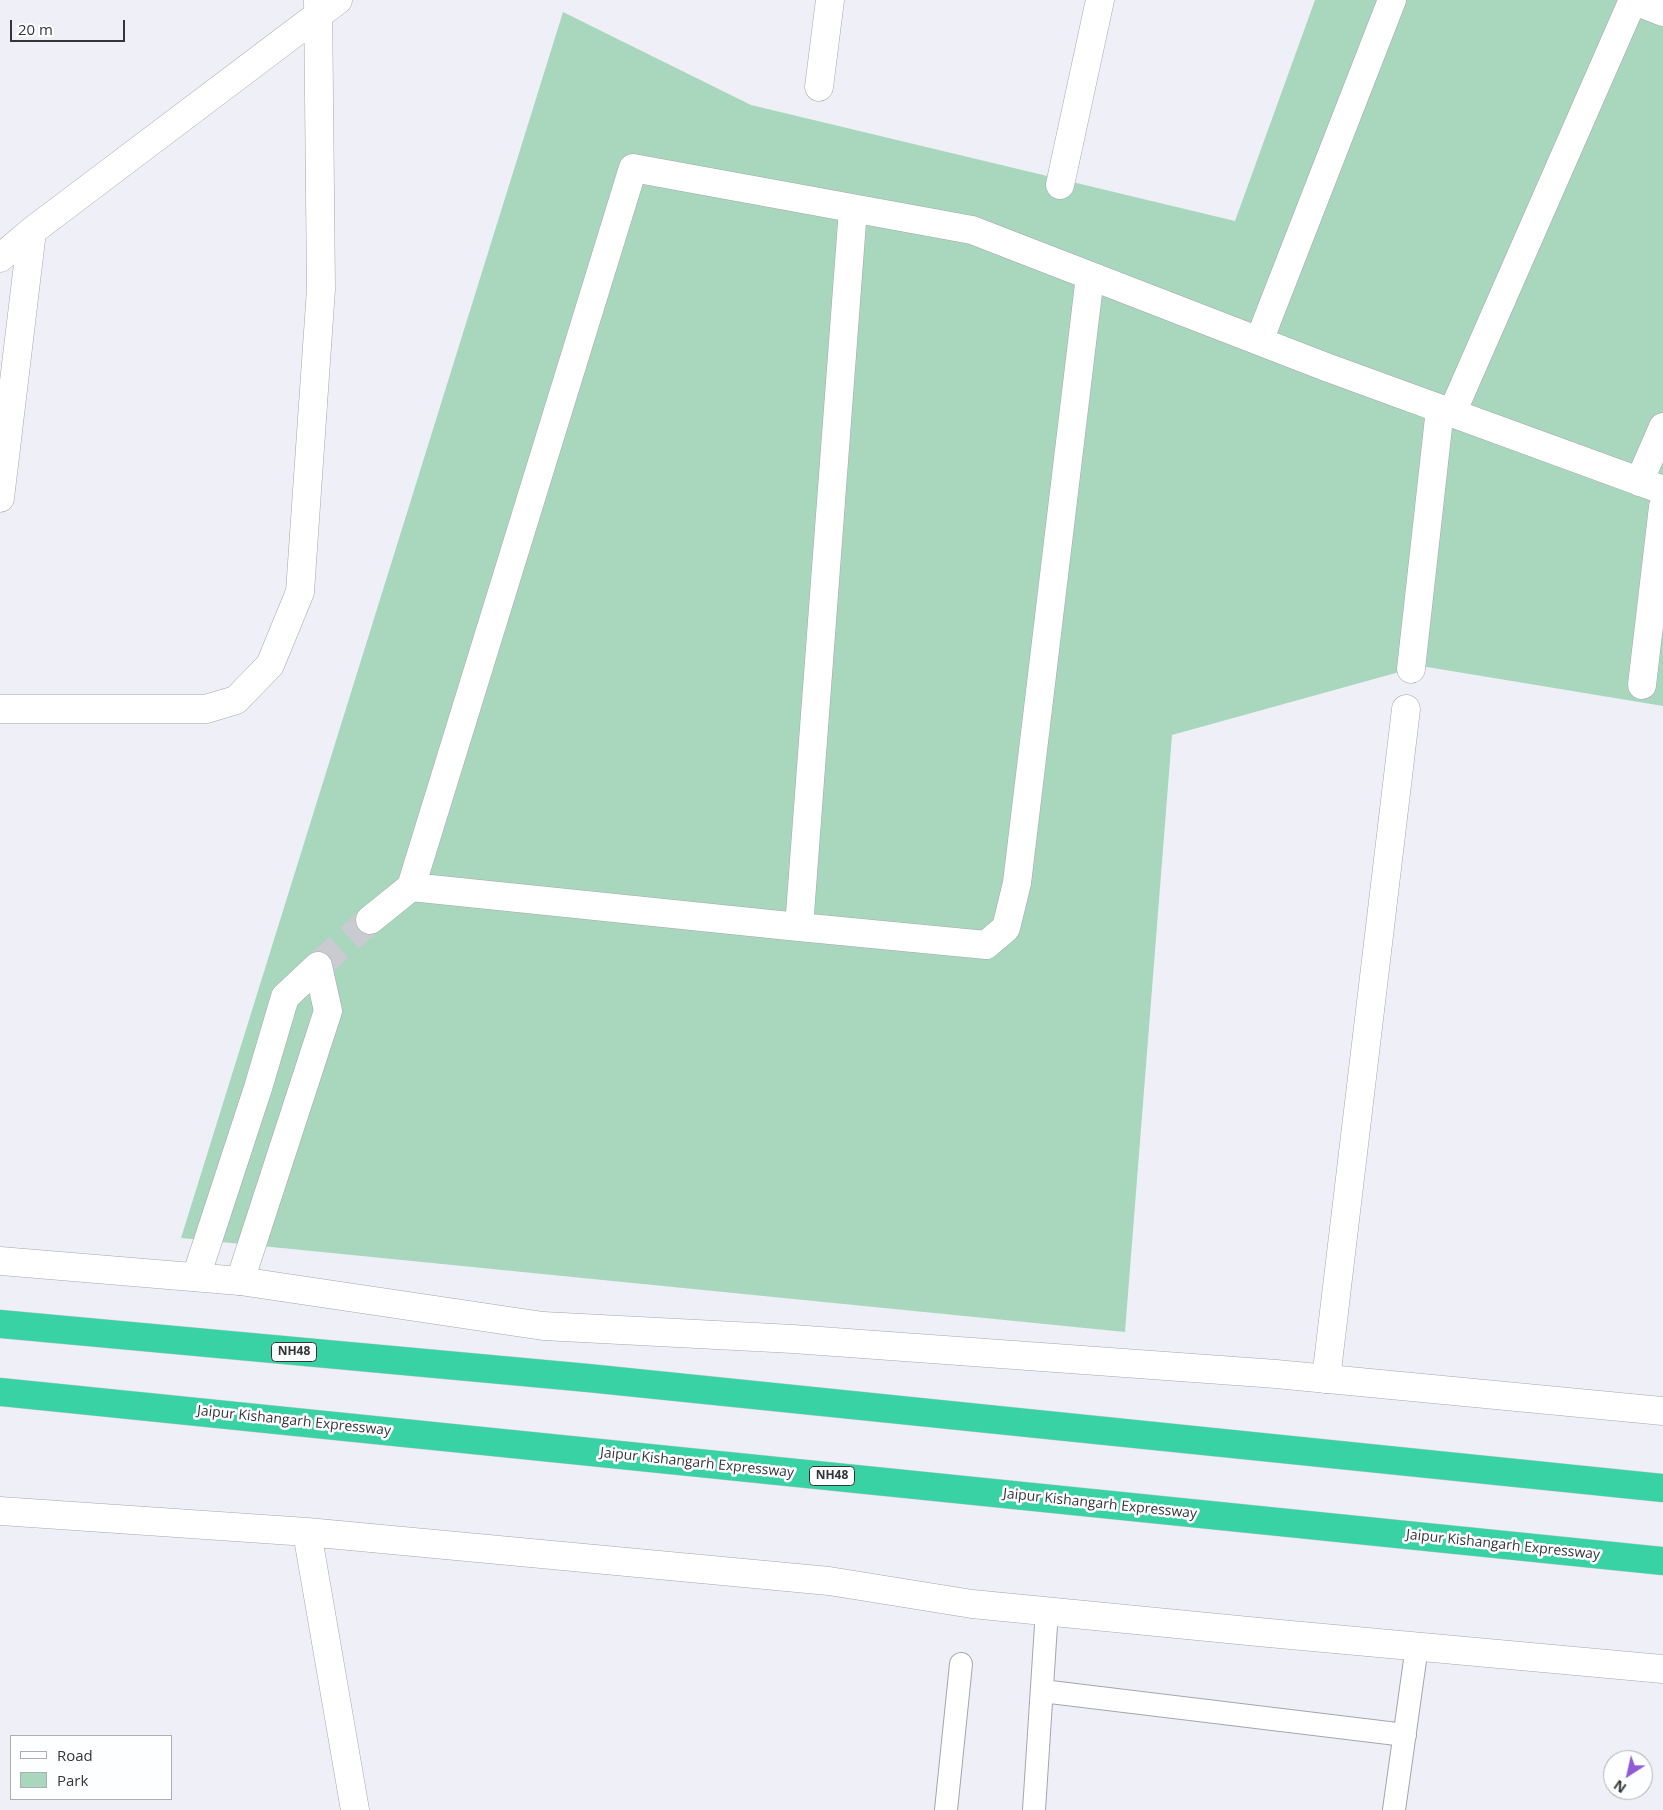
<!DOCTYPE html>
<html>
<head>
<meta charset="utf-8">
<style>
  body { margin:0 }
  #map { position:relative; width:1663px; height:1810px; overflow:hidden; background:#eff0f7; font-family:"Open Sans",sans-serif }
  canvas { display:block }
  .legend { position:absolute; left:10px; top:1735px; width:162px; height:65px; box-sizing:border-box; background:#fdfeff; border:1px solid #adaeaf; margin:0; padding:6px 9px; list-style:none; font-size:15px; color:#353538 }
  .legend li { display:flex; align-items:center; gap:10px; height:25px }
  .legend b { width:25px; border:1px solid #adaeaf }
  .north { position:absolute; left:1603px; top:1750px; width:50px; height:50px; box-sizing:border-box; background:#fdfeff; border:1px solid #adaeaf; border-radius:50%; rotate:215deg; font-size:14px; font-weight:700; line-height:20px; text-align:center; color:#353538 }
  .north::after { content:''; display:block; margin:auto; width:18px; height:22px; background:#905bd4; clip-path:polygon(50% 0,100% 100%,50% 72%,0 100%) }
  .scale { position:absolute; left:10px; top:20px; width:115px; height:22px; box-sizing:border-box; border:2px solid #353538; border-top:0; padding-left:6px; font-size:15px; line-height:18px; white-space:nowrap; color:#353538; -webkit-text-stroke:4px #fdfeff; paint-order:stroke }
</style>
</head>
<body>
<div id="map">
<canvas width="1663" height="1810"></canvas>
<ul class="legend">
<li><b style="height:6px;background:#fff"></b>Road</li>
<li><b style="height:14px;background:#a8d7bd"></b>Park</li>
</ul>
<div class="north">N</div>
<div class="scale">20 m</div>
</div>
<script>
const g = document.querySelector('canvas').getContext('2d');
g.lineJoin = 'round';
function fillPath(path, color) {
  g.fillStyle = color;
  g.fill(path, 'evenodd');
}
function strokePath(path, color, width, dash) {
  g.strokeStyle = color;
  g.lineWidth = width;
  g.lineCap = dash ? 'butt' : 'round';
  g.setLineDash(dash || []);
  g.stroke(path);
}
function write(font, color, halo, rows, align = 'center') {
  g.font = font + ' "Open Sans",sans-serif';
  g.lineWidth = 5;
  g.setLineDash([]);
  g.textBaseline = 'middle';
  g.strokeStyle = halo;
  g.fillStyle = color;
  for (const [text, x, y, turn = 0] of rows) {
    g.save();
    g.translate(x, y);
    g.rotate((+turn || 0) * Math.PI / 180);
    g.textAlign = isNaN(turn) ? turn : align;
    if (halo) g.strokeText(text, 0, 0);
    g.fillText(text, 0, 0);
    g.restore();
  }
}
const green = new Path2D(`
  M1315,0H1663V706L1421,666L1172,735L1125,1332L181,1238L563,12L751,105L1235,221Z`);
const streetTunnel = new Path2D(`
  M318,966L370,920`);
const lane = new Path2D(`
  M1042,1691L1405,1735
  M946,1810L961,1664
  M1034,1810L1047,1610
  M1394,1810L1417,1646`);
const street = new Path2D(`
  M1632,0L1663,12
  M819,87L830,0
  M1060,185L1100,0
  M0,258L32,231L338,0
  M1259,341L1392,0
  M1452,413L1633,0
  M1639,482L1663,427
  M0,498L32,231
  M1411,669L1440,409
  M1642,685L1663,507
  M0,709H206L236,700L270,665L300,592L321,289L318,0
  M411,887L799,927L853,209
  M370,920L411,887L633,168L972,230L1326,367L1663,490
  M799,927L986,945L1006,928L1017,883L1090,276
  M196,1277L258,1088L285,997L318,966L328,1011L240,1281
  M1326,1379L1406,709`);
const secondary = new Path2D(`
  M0,1261L240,1281L543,1326L793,1339L1276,1374L1663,1411
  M0,1511L307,1532L829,1581L972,1604L1269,1633L1663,1669
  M307,1532L355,1810`);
const highway = new Path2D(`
  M0,1324L588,1378L1663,1488
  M0,1392L1663,1561`);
const shields = [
  [294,1352,45],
  [832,1476,45]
];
const shieldNames = [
  ["NH48",294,1352],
  ["NH48",832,1476]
];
const streetNames = [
  ["Jaipur Kishangarh Expressway",294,1421,6],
  ["Jaipur Kishangarh Expressway",697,1463,6],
  ["Jaipur Kishangarh Expressway",1100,1504,6],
  ["Jaipur Kishangarh Expressway",1503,1545,6]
];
fillPath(green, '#a8d7bd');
strokePath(streetTunnel, '#cacbd1', 28, [28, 14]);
strokePath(lane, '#a5a6ac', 24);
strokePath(street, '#a5a6ac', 29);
strokePath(secondary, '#a5a6ac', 29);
strokePath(highway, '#cfcfcf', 29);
strokePath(lane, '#fff', 22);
strokePath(street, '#fff', 28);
strokePath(secondary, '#fff', 28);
strokePath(highway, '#39d2a4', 28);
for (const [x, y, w] of shields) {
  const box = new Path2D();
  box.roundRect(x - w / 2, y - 9.5, w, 19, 4);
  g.fillStyle = '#fdfeff';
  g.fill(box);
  strokePath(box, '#353538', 1);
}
write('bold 12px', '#353538', null, shieldNames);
write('14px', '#353538', '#fdfeff', streetNames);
</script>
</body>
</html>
